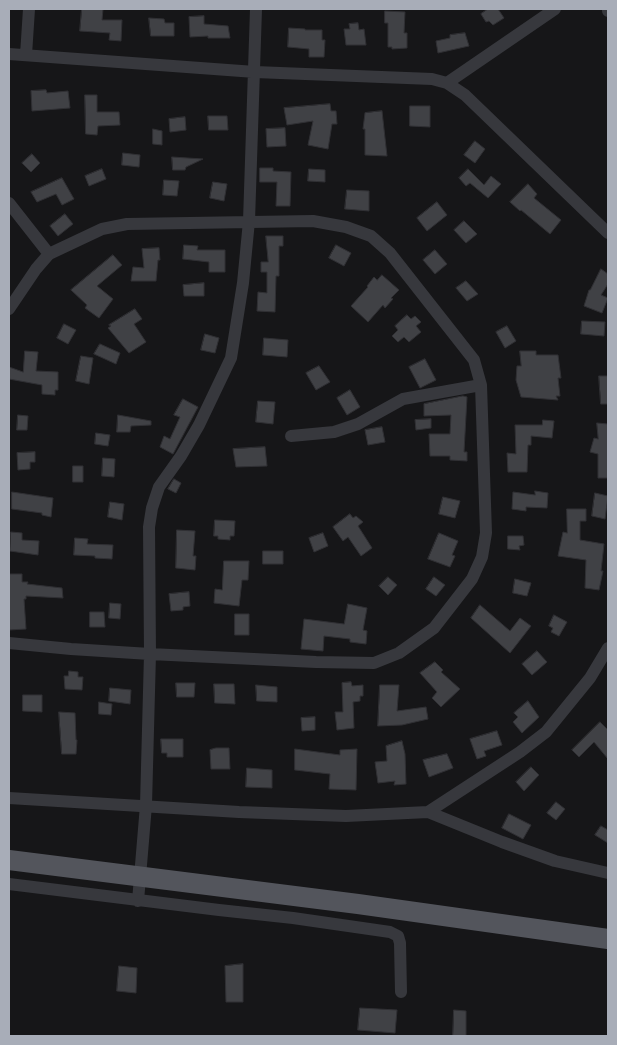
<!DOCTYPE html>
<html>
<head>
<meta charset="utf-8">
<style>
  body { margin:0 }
  #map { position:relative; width:617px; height:1045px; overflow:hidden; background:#161618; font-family:"Source Sans 3",sans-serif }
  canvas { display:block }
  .frame { position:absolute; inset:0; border:10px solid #a8adb8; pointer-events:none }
</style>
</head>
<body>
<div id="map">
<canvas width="617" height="1045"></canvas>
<div class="frame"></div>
</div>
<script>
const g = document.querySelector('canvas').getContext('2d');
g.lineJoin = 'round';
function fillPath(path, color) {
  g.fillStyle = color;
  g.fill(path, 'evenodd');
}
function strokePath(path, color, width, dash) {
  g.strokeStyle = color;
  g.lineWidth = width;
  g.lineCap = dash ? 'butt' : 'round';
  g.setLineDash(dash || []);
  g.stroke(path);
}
const building = new Path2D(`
  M82,9H103L102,20H122L121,41L109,40L110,33L80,31Z
  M488,9H498L504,18L493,25L489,21L486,22L481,14Z
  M385,11L405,12L404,33H407V48L392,49V47H388V23H385Z
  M204,16V24L228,26L230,38H208V36L190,37L189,17Z
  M149,18L164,19L165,23H174V36H151Z
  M358,23L359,30L364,29L366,45H346L344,29H350L349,24Z
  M289,28L305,29V30H322V40H325L324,57H309V49L288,47Z
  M465,33L469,46L438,53L436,41L450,38V35Z
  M46,90L47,93L68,91L70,108L32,111L31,91Z
  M85,95H97V112H119L120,125L98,126L97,135L86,134Z
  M330,104L331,111H336L337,124H332L328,149L308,145L313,121L287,125L284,108Z
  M410,106H430V127L410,126Z
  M382,111L387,156L365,155V129H363L365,113Z
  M208,116H227L228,130H209Z
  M185,117L186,130L170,132L169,119Z
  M285,128L286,146L267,147L266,129Z
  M153,129L162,131V145L153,144Z
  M475,141L485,149L475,163L464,155Z
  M123,153L140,155L139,167L122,165Z
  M32,154L40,163L31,172L22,163Z
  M172,157L203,159L186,167L185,170H173Z
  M260,168H273V171L291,172L290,206H276L277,182H260Z
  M102,169L106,179L89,186L85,176Z
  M309,169L325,170V182L308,181Z
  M468,169L484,185L491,176L501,184L488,198L470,183L466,186L459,178Z
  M62,178L74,199L62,205L56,194L37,202L31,192Z
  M164,180L179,181L177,196L163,195Z
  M213,182L227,184L224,201L210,198Z
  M528,184L537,194L534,198L561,220L550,234L521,210L520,211L510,202Z
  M347,190L369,191V211L345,209Z
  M437,202L447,215L427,231L417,218Z
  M65,214L73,224L58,236L50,226Z
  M464,221L477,234L466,243L454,230Z
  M266,236H283V246H279V276H276L275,312L257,311L258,292L267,293V272H261V262H268Z
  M184,245L198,246L197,250H225V272H209V262L183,259Z
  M336,245L351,253L344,266L329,258Z
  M159,248L160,260H158L156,281H131L133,267L144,268L142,249Z
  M435,250L447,264L435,274L423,260Z
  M113,255L122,265L97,286L113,299L99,318L85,308L87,305L71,290Z
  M601,269L608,274V284L601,295L608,298L602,313L584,306L589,290H590Z
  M382,275L399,290L391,298L393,299L385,308L383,305L368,322L351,306L368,287L367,286L374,277L377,280Z
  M466,281L478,294L467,301L456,288Z
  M204,283V296H184L183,285Z
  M135,309L142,319L134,324L146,342L129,353L108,328L111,326L109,325Z
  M407,315L411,319L415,316L421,322L416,326L421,332L409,342L404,337L398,342L392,336L398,330L395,326Z
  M582,321L605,322L604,336L581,334Z
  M64,324L76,330L68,344L57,338Z
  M507,326L516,341L505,348L496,332Z
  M205,334L219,338L215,353L201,350Z
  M264,338L288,340L287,357L263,355Z
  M100,344L120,353L116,364L94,354Z
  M25,351L38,352L36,371L58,372V390H55V395L42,394V385L9,379V367L23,372Z
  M520,351H536V355H558L561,378H558L560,396H556L558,400L521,397L516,380L517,366H521Z
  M81,356L93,358L89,384L76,381Z
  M425,359L436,380L420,388L409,367Z
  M319,366L330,382L316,390L306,373Z
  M599,376H608V404H601Z
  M350,390L360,407L347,415L337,398Z
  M463,396L467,397L464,452H467V461L450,460V456H430L429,434H450L451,415L424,416V404Z
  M183,399L198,407L173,454L160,447L164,436L170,439L180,417L174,415Z
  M258,401L275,402L273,424L256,422Z
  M18,415L28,416L27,430H17Z
  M118,415L151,421V425L131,426L130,432H117Z
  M431,419V428L416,430L415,420Z
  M543,420L554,421L552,438L531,436V445H528L527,472H508L507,453L516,454L515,425H542Z
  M597,423L608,424V478H598V454L590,452L594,438L598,439Z
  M382,427L385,442L368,445L365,430Z
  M96,433L110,435L108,446L95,444Z
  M265,447L267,466L236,467L233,449Z
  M35,452V462H30V469L18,470L17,453Z
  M103,458L115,459L114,477L102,476Z
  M73,466H83V482H73Z
  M174,479L181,483L176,493L168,489Z
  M535,491L548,493L547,508L526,507V511L512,509L513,492L535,495Z
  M12,492L53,498L51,517L42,515V513L12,509Z
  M595,493L608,496L605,519L592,516Z
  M443,497L460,501L455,518L439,514Z
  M110,502L124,504L122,520L108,517Z
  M567,509H586V521H580V540L604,544L601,571H603L599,590L585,588L586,560L558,556L563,532L567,533Z
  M350,514L353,518L356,516L363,522L358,526L372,548L361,556L348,537L343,541L333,527Z
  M215,520L235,521L234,536H230V540L218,539V536H214Z
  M177,530L195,531L193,556H196L195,570L176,568Z
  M11,532L22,533V540L39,541L38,555L10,551Z
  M323,533L328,546L314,552L309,538Z
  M439,533L458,541L452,555L455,556L450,567L428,559Z
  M508,536H523L524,545L519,546L520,550L508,549Z
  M75,538L88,539L87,544L113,545L112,559L95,558V556L74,555Z
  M263,551H283V564H263Z
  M224,561H249L248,580H242L239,606L214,603L215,589L222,590Z
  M9,574H22V582H28L27,584L62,588L63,598L26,596V599H24L26,629L9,630Z
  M388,577L397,585L388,595L379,586Z
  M434,577L445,585L436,596L426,589Z
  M515,579L531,583L527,596L513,593Z
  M189,592L190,606L183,607V610L171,611L169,594Z
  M110,603L121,604L120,619L109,618Z
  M348,604L367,608L363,630L367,631L366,644L350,642V639L324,636L323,651L301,649L304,619L344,624Z
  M480,605L510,631L520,618L531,626L510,653L471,618Z
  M90,612H104L105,627H90Z
  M235,614H249V635H235Z
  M554,615L567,622L559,636L551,632L553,628L549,626Z
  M537,651L547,662L532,675L522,664Z
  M435,662L443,670L441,672L460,689L441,707L432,698L437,692L420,673Z
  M69,671L78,672V677H83L82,690L65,689L64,676H68Z
  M351,682L352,686L363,685V696H360V701L353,702L354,728L337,730L335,712H343L342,683Z
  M176,683H195L194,697H177Z
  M214,684H234L235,704L215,703Z
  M256,685L277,687V702L257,701Z
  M380,685H399L397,711L426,707L428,719L402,725L378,726Z
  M110,688L131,690L130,704L109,701Z
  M23,695H42V712L23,711Z
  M528,701L539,717L522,733L513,722L518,717L514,713Z
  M99,702L112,704L111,715L99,714Z
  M59,712L75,713L76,740H77L76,754H62Z
  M315,717V730L302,731L301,718Z
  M600,722L608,730V759L594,742L579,757L572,750Z
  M497,731L502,745L484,751L486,756L477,759L470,739Z
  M161,739H183V757H167V753H162Z
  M402,741L405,754L406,784L394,785L395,781L378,783L375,762L387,761L386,746Z
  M216,748H229L230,769H211L210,750Z
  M295,749L340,755V750L357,749L356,790L329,789L330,774L295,770Z
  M447,754L453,768L429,777L423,760Z
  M531,767L539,775L524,791L516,782Z
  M247,768L272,770V788L246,787Z
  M556,802L565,809L556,820L547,813Z
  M509,814L531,825L523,839L502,828Z
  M601,826L608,830V843L595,835Z
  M243,964V1002H226L225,966Z
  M119,966L137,968L136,993L117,991Z
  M360,1008L397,1010L395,1033L358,1030Z
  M454,1010L466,1011V1036H453Z`);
const street = new Path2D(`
  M608,9V11
  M9,54L255,72L432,79L447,83L465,95L608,233
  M26,55L29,9
  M447,83L555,9
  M9,203L49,254
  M9,309L36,269L49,254L102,229L127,224L313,221L346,227L371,236L390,253L474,360L481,385L486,533L482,557L472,579L434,628L399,653L374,663L316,662L150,654L71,649L9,643
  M291,436L334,432L358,424L403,399L481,385
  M9,798L239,812L346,816L428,812L520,752L546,732L590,678L608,648
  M428,812L502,842L555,861L608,873
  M9,884L219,910L293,918L390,932L398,936L400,943L401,992
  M138,901L146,805L150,654L149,527L152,508L159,487L181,456L199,425L231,358L243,283L249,221L256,9`);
const primary = new Path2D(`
  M9,860L358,904L608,939`);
fillPath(building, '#404145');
strokePath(building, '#303034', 1);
strokePath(street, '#37383d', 12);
strokePath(primary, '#53555c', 20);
</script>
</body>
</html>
